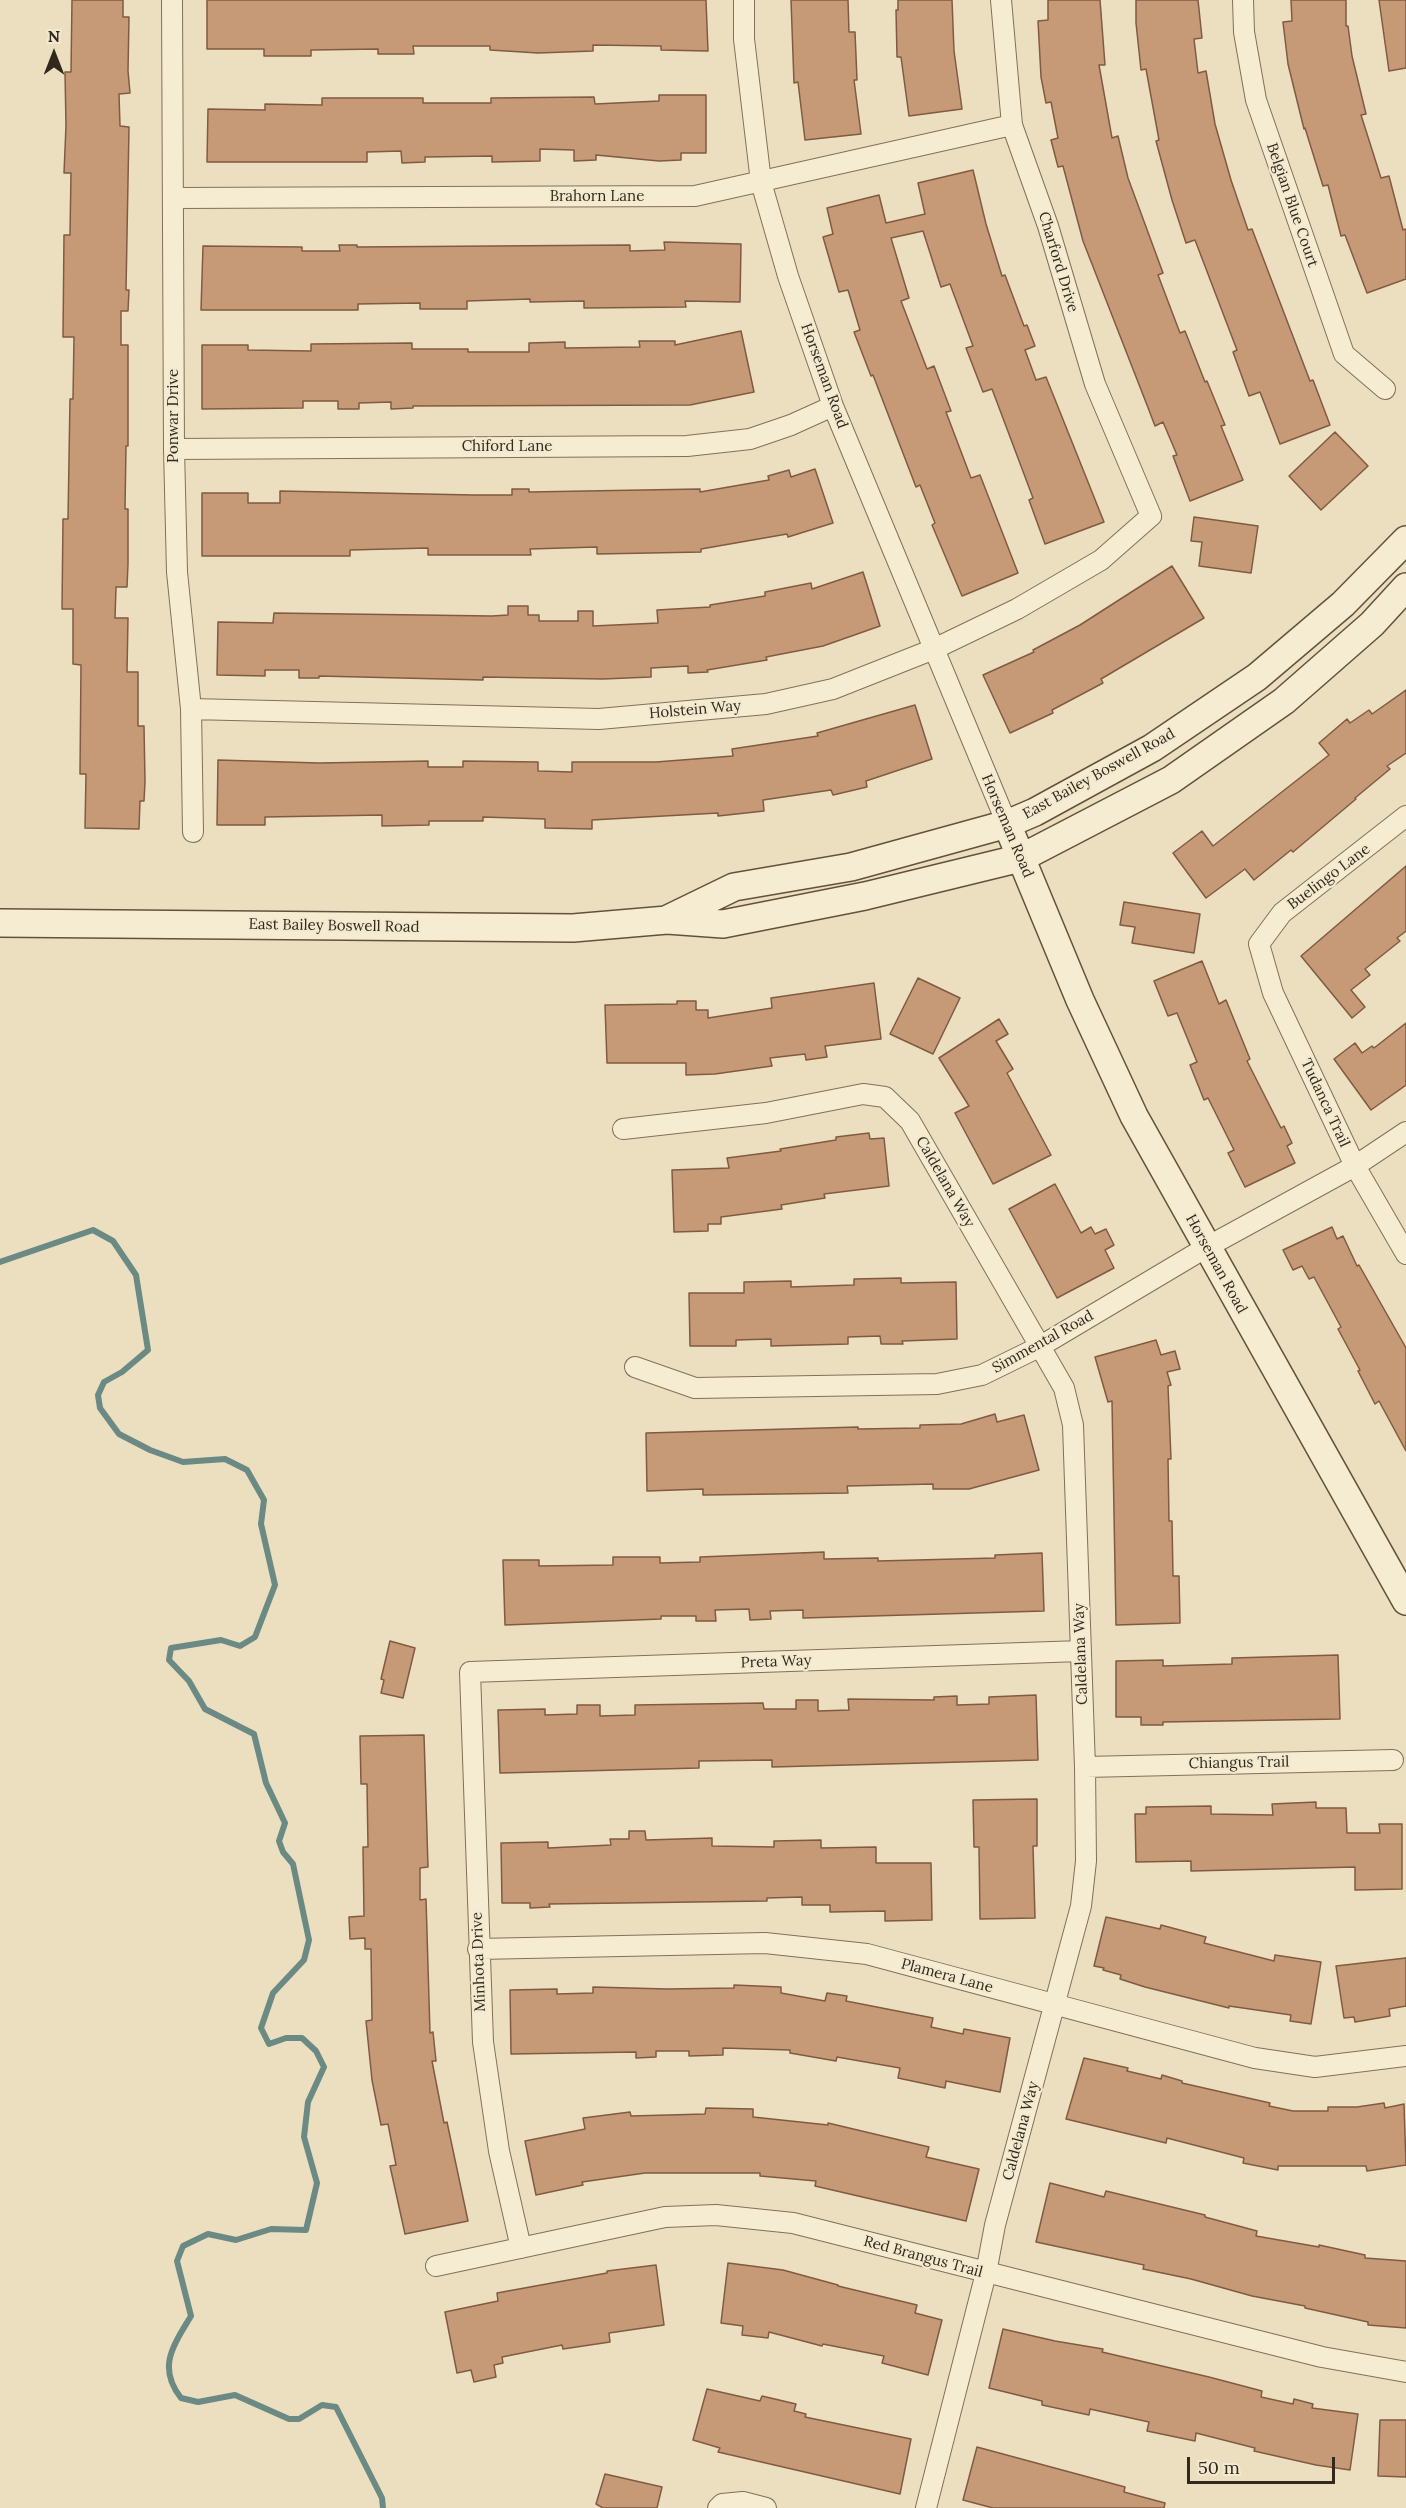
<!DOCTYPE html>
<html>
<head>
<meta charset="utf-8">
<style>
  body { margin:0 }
  #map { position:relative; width:1406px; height:2508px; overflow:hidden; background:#ebdfc0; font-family:Lora,serif }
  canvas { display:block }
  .north { position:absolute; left:24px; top:24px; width:60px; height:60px; -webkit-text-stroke:4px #f3e9cf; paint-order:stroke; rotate:0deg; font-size:16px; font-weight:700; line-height:24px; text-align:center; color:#33281c }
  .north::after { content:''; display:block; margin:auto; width:21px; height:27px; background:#33281c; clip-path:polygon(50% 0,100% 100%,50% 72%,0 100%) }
  .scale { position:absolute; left:1187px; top:2457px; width:148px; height:27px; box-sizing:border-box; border:3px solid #33281c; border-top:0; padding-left:8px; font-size:18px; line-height:21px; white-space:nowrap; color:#33281c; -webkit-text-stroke:4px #f3e9cf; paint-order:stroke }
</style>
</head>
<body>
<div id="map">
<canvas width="1406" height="2508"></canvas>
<div class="north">N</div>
<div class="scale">50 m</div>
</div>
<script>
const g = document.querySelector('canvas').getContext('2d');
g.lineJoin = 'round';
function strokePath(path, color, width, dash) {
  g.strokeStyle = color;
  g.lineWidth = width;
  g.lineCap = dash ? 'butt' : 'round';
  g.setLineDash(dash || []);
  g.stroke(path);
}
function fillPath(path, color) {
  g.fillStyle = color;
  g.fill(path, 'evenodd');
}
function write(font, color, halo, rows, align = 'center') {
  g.font = font + ' Lora,serif';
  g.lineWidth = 4.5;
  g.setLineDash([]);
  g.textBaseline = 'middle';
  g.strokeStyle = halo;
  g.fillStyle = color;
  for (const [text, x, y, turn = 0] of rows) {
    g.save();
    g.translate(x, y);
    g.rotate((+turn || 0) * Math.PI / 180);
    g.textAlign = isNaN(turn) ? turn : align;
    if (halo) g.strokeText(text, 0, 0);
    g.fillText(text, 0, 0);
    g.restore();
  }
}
const stream = new Path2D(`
  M0,1262L93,1230L113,1241L136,1275L148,1350L122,1372L104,1382L98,1395L100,1408L119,1434L150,1450L183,1462L225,1459L247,1470L264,1500L261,1524L275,1585L255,1637L240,1646L221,1640L171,1648L169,1660L189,1681L205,1709L254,1734L266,1783L285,1823L279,1841L283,1852L293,1864L309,1940L304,1960L273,1993L261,2028L269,2044L286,2038H302L316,2051L324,2067L308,2102L304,2137L317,2183L306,2230L271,2229L236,2240L208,2234L183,2246L177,2261L191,2316C173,2346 157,2367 181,2398L198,2402L235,2395L289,2419H299L322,2405L336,2407L382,2498L383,2508`);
const building = new Path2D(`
  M72,0H123V17H129L128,71L130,93L119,94L120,126L129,127L126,290H129L128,311H121V345H128V446H126L125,509H128V564L127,587H116L115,618H128L127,672H138V726H144L145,782L144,801H140L139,829L85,828L86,774H80L81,665L73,664V609H62L63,519H68L70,399H73L74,337H63L64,235H70L71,173H64L66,126L65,72H71Z
  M207,0H706L708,51L661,50V46L593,45V51L538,53L490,50V46H413L414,54H378V49L311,50V56H264V49H207Z
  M791,0H848L849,32H855L857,80H854L861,134L805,140L798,82L794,83Z
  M898,0H952L954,51L962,109L909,116L901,57H897L896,10H898Z
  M1048,0H1100L1105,65H1099L1112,138L1118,136L1128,178L1163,273L1158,275L1180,333L1185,331L1205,382L1207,381L1225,425L1221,426L1243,480L1190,501L1173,456L1177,455L1163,422L1155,426L1147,405L1083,241L1063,166L1058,167L1051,140L1058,138L1051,102L1046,103L1041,77L1038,21L1048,20Z
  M1136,0H1198L1202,38L1194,39L1198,73L1206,71L1215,124L1231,180L1248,230L1252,229L1310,381L1313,380L1330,425L1280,444L1260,392L1249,396L1233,352L1237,350L1195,240L1186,243L1172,200L1156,141L1159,140L1146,69L1141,70L1136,23Z
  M1291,0H1346V26H1348L1352,56L1366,114L1361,115L1381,178L1389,176L1403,230L1406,229V279L1367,293L1345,235L1341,236L1328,185L1323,186L1305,128L1304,129L1288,64L1283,22L1292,21Z
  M1379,0H1406V68L1389,71Z
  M659,95H706V153H681V160L659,161L596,155V160L574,161V150L540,149V161L492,162V156L425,157V162L402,163L401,151L367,152V162H207L208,109L265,110V104L322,105V98H423V103H491V98L594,97L595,104L659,101Z
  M973,170L986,224L1002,276L1005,275L1024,326L1027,325L1035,346L1025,350L1036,380L1046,377L1104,522L1045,544L1029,500L1033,498L992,389L983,392L966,348L973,346L950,284L941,287L923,231L891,238L909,298L901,301L927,369L934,366L951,411L946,412L971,478L980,475L1018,573L962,596L932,525L935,523L920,485L916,487L873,375L871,376L854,332L860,330L848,290L839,292L823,237L833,234L827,208L879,195L886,223L925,214L918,183Z
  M664,242L741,244L740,302L685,301L686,307L584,308V301L530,302V299L467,301V309H420V303L358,304V310H201L203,246L302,247V251H340L339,245H357V247L630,245V251L665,250Z
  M741,331L754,392L690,405L413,406V408L391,409V402L359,403V409H338V401H303V408L202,409V345H248V350L311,351V344L412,343V349H468V352H529V343L565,342V348L640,347L639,341H675V345Z
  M1335,432L1368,466L1321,510L1289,476Z
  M815,469L833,523L788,537L787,534L701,549V552L597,554V547L530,549L531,555H428V548L350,550V556H202V493H248V503H280V491L473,495H512V489H529V492L700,489V492L769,480L768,476L789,470L791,477Z
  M1194,517L1258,526L1251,573L1199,566L1202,542L1191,541Z
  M1172,566L1204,618L1101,679L1103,683L1052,710L1053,713L1010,733L983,675L1034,652L1033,650L1080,625Z
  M863,572L880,626L823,646L766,657L767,660L707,670L708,672L688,673V666L651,668V677L603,679L483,677V680L319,676V678H299V670H265V676L217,675L218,622L273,623L274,613L492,616L508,615V606H528V615H539V621H578V611H593V626L658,623L657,610L710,607V605L765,596V592L811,583L812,589Z
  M1406,690V753L1387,766L1390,769L1355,798L1356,799L1293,852L1291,850L1254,880L1245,869L1206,898L1173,853L1202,831L1213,846L1329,755L1319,743L1347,719L1350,723L1369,710L1372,714Z
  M915,705L932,759L866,781L867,787L833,795L831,790L763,800L764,811L718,816V813L592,820V829L545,828V819L483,817V821H429V825L382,826V815L265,817V825H217L218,760L319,763L428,761V767H463V761L538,762V771L572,772V762H656L733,756L732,749L818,736L817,733Z
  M1406,866V931L1397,938L1400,941L1365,969L1370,975L1351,990L1365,1007L1352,1018L1301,956Z
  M1124,902L1200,914L1194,953L1132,943L1135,927L1120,925Z
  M1202,961L1219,1004L1226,1000L1250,1059L1247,1061L1281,1128L1284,1126L1292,1143L1287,1146L1295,1163L1245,1187L1228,1153L1234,1150L1208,1098L1204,1100L1190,1065L1197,1062L1177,1013L1168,1016L1154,981Z
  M918,978L960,998L933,1054L890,1034Z
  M874,983L881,1039L825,1046L827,1057L806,1060L805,1054L770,1058L772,1066L715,1074L686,1075V1063H607L605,1005L677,1004V1001H696V1010H708V1018L772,1008L771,998Z
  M999,1019L1008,1034L996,1041L1013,1069L1007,1073L1051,1155L993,1184L955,1113L969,1106L939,1058Z
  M1406,1023V1085L1371,1110L1334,1059L1355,1043L1362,1053L1372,1046L1374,1048Z
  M869,1133L870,1139L884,1138L889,1186L824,1194L825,1198L781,1205L782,1209L721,1217V1224H708V1231L674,1232L672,1170L729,1168L727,1158L781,1151L780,1149L836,1140V1137Z
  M1055,1184L1081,1233L1091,1227L1095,1234L1106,1229L1114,1245L1105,1250L1114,1268L1057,1298L1009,1209Z
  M1332,1227L1337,1239L1343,1236L1357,1266L1359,1265L1406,1348V1451L1379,1401L1375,1404L1358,1371L1360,1370L1338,1329L1341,1327L1314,1277L1309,1279L1302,1266L1293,1270L1283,1250Z
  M901,1278V1283L956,1282L957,1339L902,1341L903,1344H881L880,1336L848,1337V1344L771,1346V1339L736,1340V1346H690L689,1293H744V1282L791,1281V1287L854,1285V1279Z
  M1156,1340L1161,1355L1175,1351L1180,1369L1167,1372L1171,1385L1168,1386L1171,1459H1168L1169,1521H1172L1173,1576H1179L1180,1623L1116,1625L1112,1401L1108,1402L1095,1357Z
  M995,1414L997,1422L1024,1415L1039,1470L969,1489H933V1484L847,1486L848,1493L703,1495V1489L647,1491L646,1433L858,1427V1429L920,1428V1425L961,1424Z
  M824,1552V1559L878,1558V1561L995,1558V1555L1042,1553L1044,1611L803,1618V1610L770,1611L771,1619L750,1620L749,1609L715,1610L716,1621H696V1616H661V1619L505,1625L503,1560H539V1566L613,1565V1557H660V1563L700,1562V1557Z
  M390,1641L415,1648L403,1698L381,1693L384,1680L381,1679Z
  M1338,1655L1340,1719L1163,1722V1725H1141V1717H1116V1661L1163,1660V1666L1232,1664V1658Z
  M1036,1695L1038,1760L772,1767V1760L699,1761V1768L500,1773L498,1710L545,1709V1715L577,1714V1705H600V1716L635,1715V1705L763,1703L764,1709H796V1700H818V1711L849,1710L848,1699L934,1700V1697L957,1696V1705L989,1704V1697Z
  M424,1735L428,1867L420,1868V1900L426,1899L430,2033L433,2032L436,2061H432L444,2123L447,2122L468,2221L405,2234L390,2166L396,2165L388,2124L381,2125L372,2080L366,2021L372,2020L371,1949H365V1938L350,1939L349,1917L364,1916L363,1847H368L367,1784H361L360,1736Z
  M1037,1799V1846H1033L1035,1918L980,1919L979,1847H974L973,1800Z
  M1316,1802V1808H1346L1347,1833H1380L1379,1824H1402V1889L1355,1890V1867L1191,1871V1861L1136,1862L1135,1814H1146V1807L1211,1806V1814L1273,1815L1272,1804Z
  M629,1831H645L646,1840L712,1838V1846L774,1847V1841L821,1840V1848L876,1847V1863H931L932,1920L885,1921V1911L830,1912V1905H802V1897L767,1898V1901L549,1904L550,1907L530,1908V1903H502L501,1843L548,1842V1848L611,1845L610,1839H629Z
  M1106,1917L1160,1929L1161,1925L1206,1937L1204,1943L1274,1961L1275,1955L1321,1962L1311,2024L1290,2021L1291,2015L1229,2006V2008L1145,1987L1120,1979L1121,1975L1103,1970L1104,1968L1094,1966Z
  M1406,1958V2006L1389,2009L1390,2016L1355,2022L1354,2017L1344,2018L1336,1966Z
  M734,1985L781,1987V1993L825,2001L827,1993L847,1996L846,2001L933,2018L931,2027L963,2034L964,2029L1010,2038L1000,2092L946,2081L945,2088L898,2078L900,2068L837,2057L836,2061L790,2053V2050L723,2048V2055L689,2056V2051H656V2057L636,2058V2052L511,2054L510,1990L557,1989V1994L593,1993V1987L667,1989L734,1988Z
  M1084,2058L1128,2068L1127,2071L1161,2079L1162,2075L1182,2081V2083L1270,2103L1269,2106L1293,2111H1328V2107H1357L1384,2103L1385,2108L1404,2104L1406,2165L1367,2171L1366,2166H1278V2170L1243,2163L1244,2158L1167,2138L1166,2143L1066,2119Z
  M706,2108L753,2109V2117L828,2125V2123L929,2147L926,2157L979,2169L966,2221L815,2186L816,2181L760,2176V2173H645L582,2182L583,2185L536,2195L525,2141L585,2129L583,2118L630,2112L631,2116L705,2114Z
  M1050,2183L1104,2197L1106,2191L1205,2215V2217L1257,2231L1256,2236L1319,2247V2245L1365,2255V2258L1406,2261V2328L1368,2325V2322L1305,2308V2306L1252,2296L1191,2279L1143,2269L1144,2265L1036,2242Z
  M728,2263L783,2270L838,2285V2286L917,2305L915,2313L942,2320L928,2375L882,2363L884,2356L823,2344L822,2346L769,2332L768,2338L742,2335L743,2326L721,2323Z
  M656,2265L664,2325L609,2333L610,2342L563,2349L562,2345L502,2357L503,2363L494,2365L496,2377L474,2382L471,2370L457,2373L445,2312L498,2301L497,2293L607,2273V2271Z
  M1003,2329L1055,2341L1103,2349L1102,2352L1209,2377L1262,2391L1261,2397L1293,2404L1294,2399L1313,2404L1312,2408L1358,2414L1350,2470L1316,2465L1254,2451L1255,2448L1196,2433L1195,2441L1147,2431L1149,2422L1090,2409L1089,2415L1042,2405V2401L989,2388Z
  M707,2389L760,2401L762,2396L796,2404L794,2411L806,2414L805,2417L911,2439L900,2494L718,2452L720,2448L693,2440Z
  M1380,2420H1406V2477L1378,2476Z
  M977,2447L1125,2487L1124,2492L1165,2503L1164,2508H993L963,2500Z
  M605,2474L662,2487L657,2508H603L596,2504Z`);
const street = new Path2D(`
  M172,0L174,449L177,572L191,709L193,832
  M744,0V39L761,182L788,276L833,406L1007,824
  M1243,0L1244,32L1256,100L1344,354L1385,389
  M174,198L695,196L1012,125
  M174,449L687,446L750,439L791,425L833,406
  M191,709L599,719L766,704L833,689L934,649L1017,609L1101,560L1151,516L1095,384L1048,226L1012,125L1001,0
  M1406,816L1282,913L1259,944L1273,993L1355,1166L1406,1254
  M623,1129L766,1113L863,1094L885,1097L910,1121L1064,1388L1073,1425L1085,1767L1086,1861L1081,1906L995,2225L986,2273L926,2508
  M635,1367L695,1388L937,1384L982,1375L1039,1347L1207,1247L1355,1166L1406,1132
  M1085,1767L1393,1760
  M478,1949L765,1943L867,1954L1255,2058L1315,2067L1406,2056
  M521,2248L499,2151L483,2042L470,1672L1081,1651
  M436,2266L665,2217L716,2215L793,2223L1322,2357L1406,2372
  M718,2508L722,2504L743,2502L766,2508`);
const secondary = new Path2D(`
  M1007,824L1080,1000L1134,1116L1406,1601
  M668,919L734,887L851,867L1007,824L1035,812L1152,748L1257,677L1343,604L1406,540
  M0,923L573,928L667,920L723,924L865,896L1021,858L1171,780L1284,701L1372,624L1406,587`);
const streetNames = [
  ["Brahorn Lane",597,197],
  ["Belgian Blue Court",1292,205,71],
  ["Charford Drive",1058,262,73],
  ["Horseman Road",824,376,70],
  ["Ponwar Drive",174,416,-90],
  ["Chiford Lane",507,447],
  ["Holstein Way",695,710,-5],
  ["East Bailey Boswell Road",1099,774,-29],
  ["Horseman Road",1007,826,67],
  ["Buelingo Lane",1329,877,-37],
  ["East Bailey Boswell Road",334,926,1],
  ["Tudanca Trail",1325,1103,65],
  ["Caldelana Way",945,1182,60],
  ["Horseman Road",1216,1264,61],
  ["Simmental Road",1043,1342,-29],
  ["Caldelana Way",1081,1654,-92],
  ["Preta Way",776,1662,-2],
  ["Chiangus Trail",1239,1763,-1],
  ["Minhota Drive",479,1962,-92],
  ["Plamera Lane",947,1976,15],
  ["Caldelana Way",1021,2131,-75],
  ["Red Brangus Trail",923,2257,15]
];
strokePath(stream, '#6a8a83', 6);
fillPath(building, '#c79a77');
strokePath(building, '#805b40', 1.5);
strokePath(street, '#827059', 22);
strokePath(secondary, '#64513c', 30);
strokePath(street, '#f6ecd2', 20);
strokePath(secondary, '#f6ecd2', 27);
write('15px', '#33281c', '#f3e9cf', streetNames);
</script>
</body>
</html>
